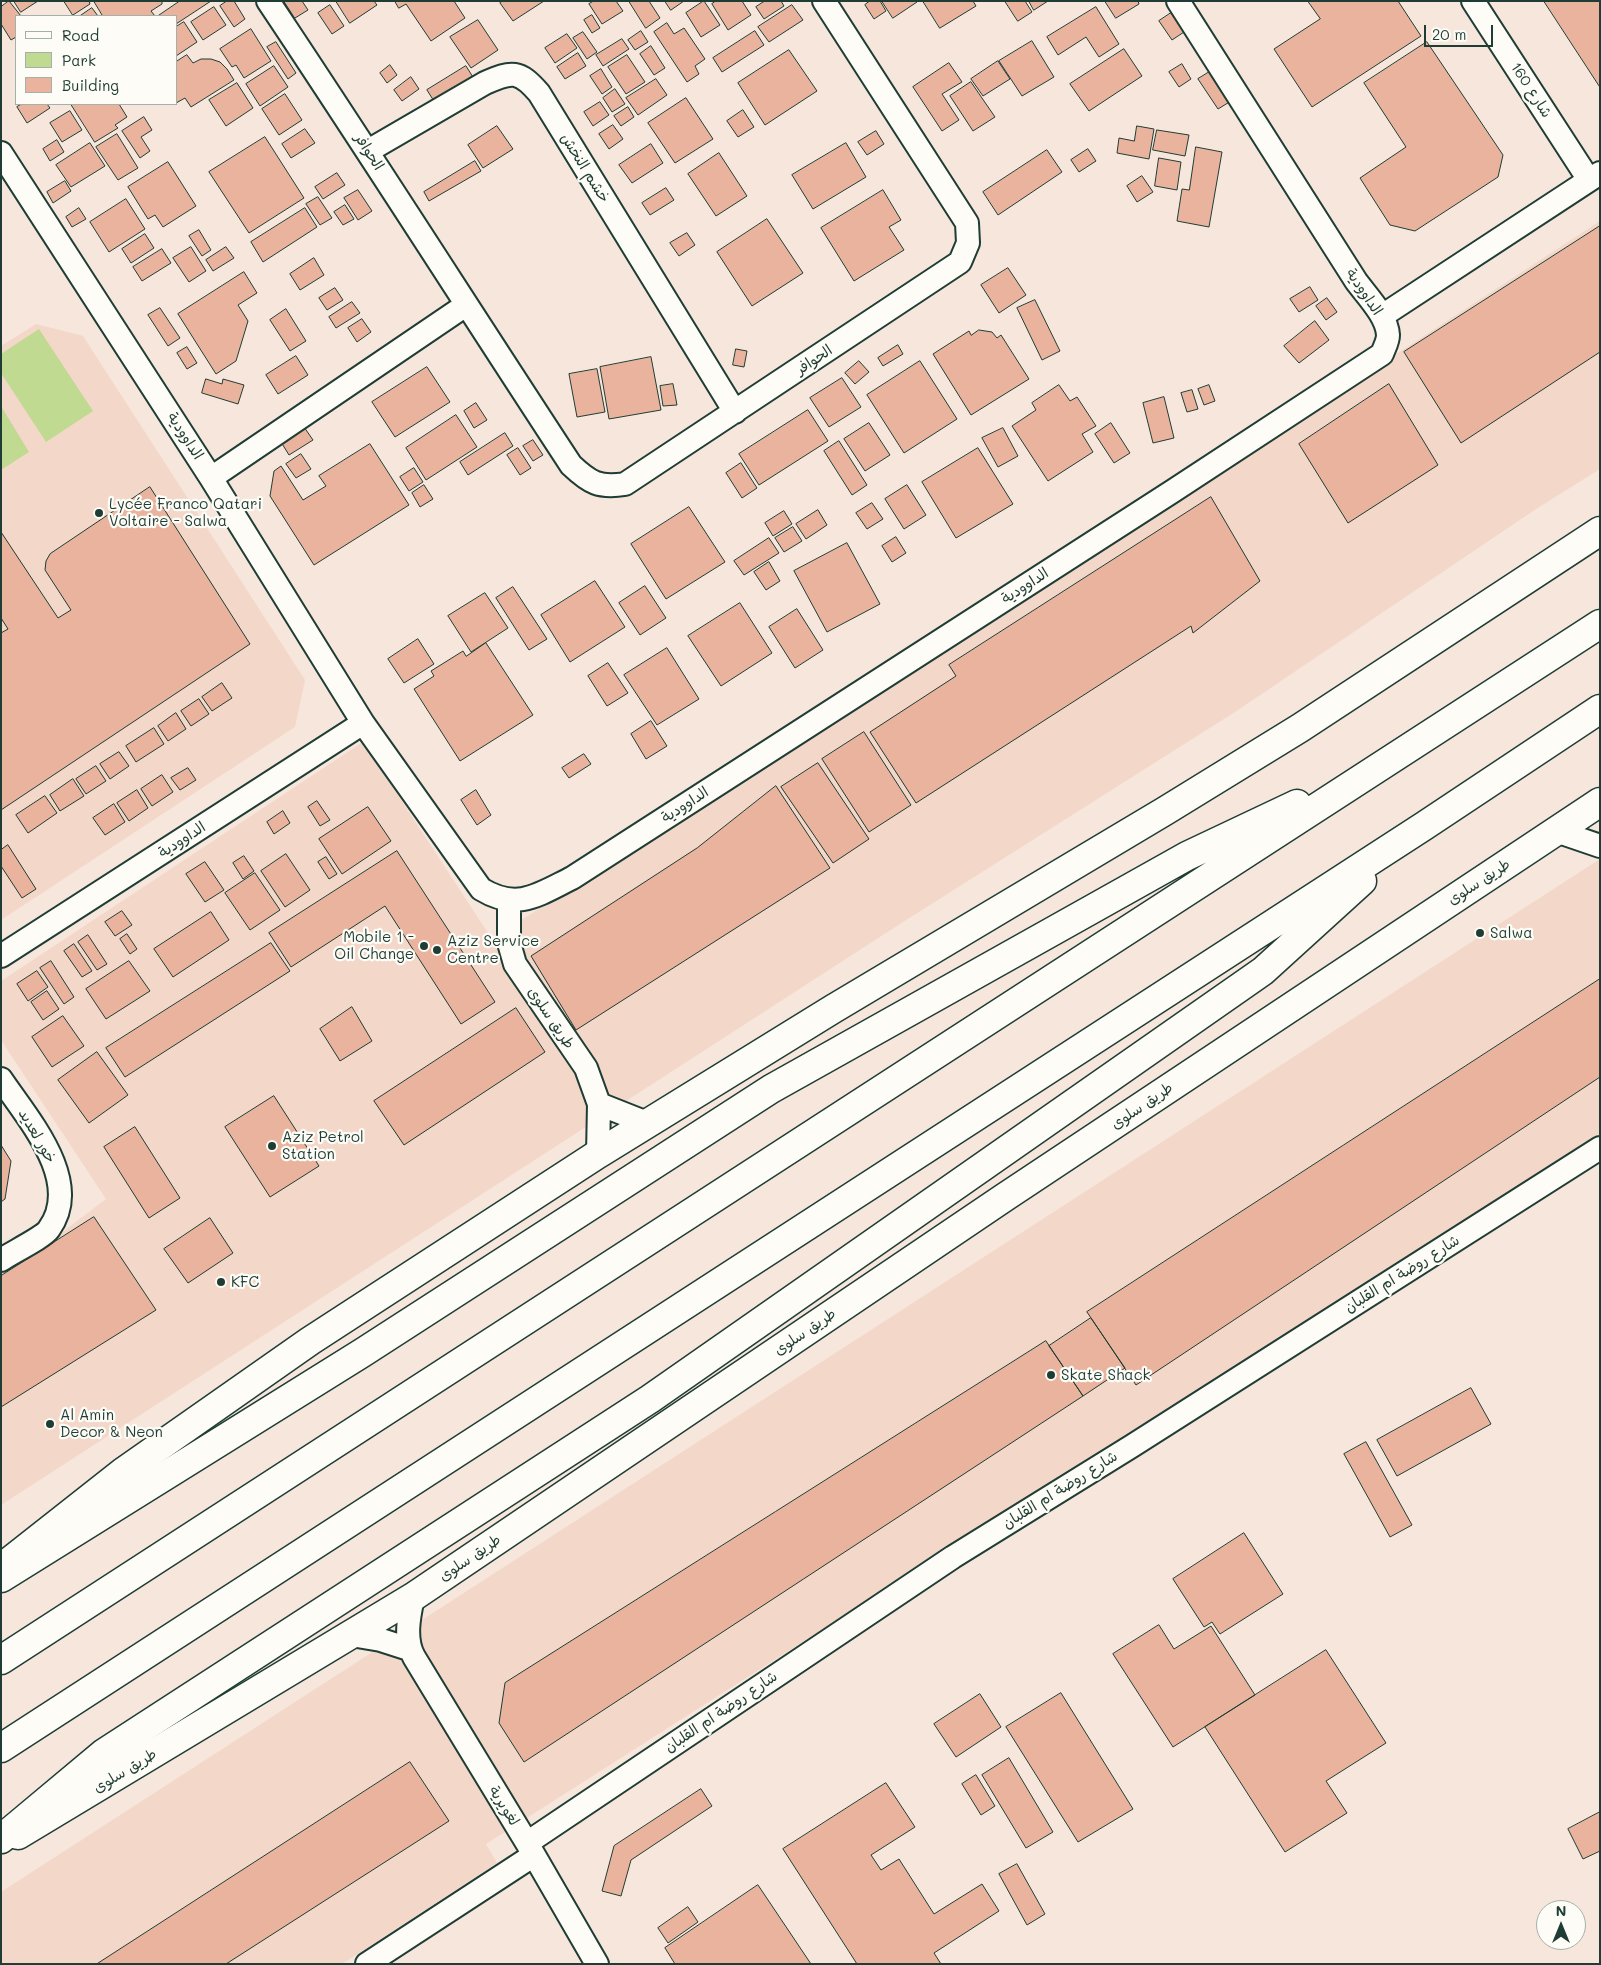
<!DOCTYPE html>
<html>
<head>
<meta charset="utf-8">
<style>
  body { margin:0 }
  #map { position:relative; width:1601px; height:1965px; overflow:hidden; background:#f7e6dc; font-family:Mali,sans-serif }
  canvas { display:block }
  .frame { position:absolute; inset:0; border:2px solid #1f3d34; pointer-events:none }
  .legend { position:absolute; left:15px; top:15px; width:162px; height:90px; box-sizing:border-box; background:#fdfcf7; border:1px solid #a4b0a9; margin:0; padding:6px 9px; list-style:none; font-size:15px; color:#1f3d34 }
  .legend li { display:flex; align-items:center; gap:10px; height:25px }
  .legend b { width:25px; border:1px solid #a4b0a9 }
  .north { position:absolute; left:1536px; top:1900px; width:50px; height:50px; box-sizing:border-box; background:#fdfcf7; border:1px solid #a4b0a9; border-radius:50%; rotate:0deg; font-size:14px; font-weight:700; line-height:20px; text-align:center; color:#1f3d34 }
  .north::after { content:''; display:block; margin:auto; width:18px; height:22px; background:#1f3d34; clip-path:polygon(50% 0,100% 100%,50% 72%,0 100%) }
  .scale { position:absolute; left:1424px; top:25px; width:69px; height:22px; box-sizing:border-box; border:2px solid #1f3d34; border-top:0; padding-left:6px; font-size:15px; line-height:18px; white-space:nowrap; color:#1f3d34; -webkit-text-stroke:4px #fdfcf7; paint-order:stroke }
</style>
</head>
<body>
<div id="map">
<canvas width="1601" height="1965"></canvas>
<div class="frame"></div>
<ul class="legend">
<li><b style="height:6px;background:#fdfcf7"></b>Road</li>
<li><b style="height:14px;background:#c1da91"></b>Park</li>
<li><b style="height:14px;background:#e9b39d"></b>Building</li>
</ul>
<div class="north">N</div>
<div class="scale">20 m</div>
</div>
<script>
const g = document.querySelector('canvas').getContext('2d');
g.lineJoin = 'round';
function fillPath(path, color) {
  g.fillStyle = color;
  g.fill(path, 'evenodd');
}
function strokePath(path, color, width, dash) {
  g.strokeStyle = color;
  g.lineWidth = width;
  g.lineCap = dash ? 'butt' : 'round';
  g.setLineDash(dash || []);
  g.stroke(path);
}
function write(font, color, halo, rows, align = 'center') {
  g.font = font + ' Mali,"Playpen Sans Arabic",sans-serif';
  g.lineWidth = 4.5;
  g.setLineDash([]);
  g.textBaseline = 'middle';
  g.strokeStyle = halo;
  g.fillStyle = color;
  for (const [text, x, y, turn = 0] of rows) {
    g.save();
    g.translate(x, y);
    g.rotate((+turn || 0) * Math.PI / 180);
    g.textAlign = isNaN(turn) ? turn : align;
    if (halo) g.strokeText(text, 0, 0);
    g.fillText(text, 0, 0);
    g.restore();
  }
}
const built = new Path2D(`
  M1600,221V469L1536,509L1235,712L903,922L1,1505V1271L61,1233L106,1199L1,1040V981L363,742L492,939L1179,496Z
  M36,324L83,336L305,680L295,727L1,920V346Z
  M1600,859V1133L486,1844L497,1863L342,1964H1V1892Z`);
const green = new Path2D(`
  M39,329L93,411L46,442L1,373V354Z
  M1,406L29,452L1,470Z`);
const building = new Path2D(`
  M9,1L21,16H16V37L11,40L1,24V7Z
  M14,1H38L21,12Z
  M64,1H89L90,4L73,15Z
  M94,1H162V4L151,11L155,16H103Z
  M180,1H211L176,24V16H158Z
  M227,1H234L245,19L234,27L220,6Z
  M284,1H302L308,10L295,18Z
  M336,1H374L377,5L350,23Z
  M395,1H454L465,18L431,41L406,4L399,8Z
  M503,1H544L513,21L500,3Z
  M594,1H616L623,11L602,24L589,4Z
  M629,1H649L660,18L646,28Z
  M665,1H684L671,10Z
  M704,1L720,25L701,37L686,13Z
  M716,1H742L751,15L728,30L712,4Z
  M765,1H781L784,6L764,19L756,7Z
  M870,1H880L886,11L874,19L865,5Z
  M882,1H917V2L893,18Z
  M923,1H973L976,6L940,28Z
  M1005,1H1025L1032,12L1018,21Z
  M1029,1H1048L1034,10Z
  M1105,1H1138L1139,4L1116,18Z
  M1308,1H1398L1421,36L1312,107L1274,49L1320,19Z
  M1544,1H1600V87Z
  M330,5L344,26L332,34L318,13Z
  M792,5L803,20L769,42L758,27Z
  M214,7L226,25L203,40L191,22Z
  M1096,7L1119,44L1099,57L1086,37L1058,55L1047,37Z
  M92,8L98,16H80Z
  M1171,13L1184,32L1172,40L1159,21Z
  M592,15L600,28L592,33L584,20Z
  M478,20L498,50L471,68L450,37Z
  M184,22L197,42L176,56V27Z
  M667,23L674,34L684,28L705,59L695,66L699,74L687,82L654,32Z
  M251,29L271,61L244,78L236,65L232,67L220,49Z
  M641,31L648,42L635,50L628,40Z
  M755,31L764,45L722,72L713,58Z
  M583,32L597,52L587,59L573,38Z
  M567,34L577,48L555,63L545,48Z
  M622,39L629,49L603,66L596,55Z
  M1032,41L1054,77L1022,96L999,61Z
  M276,42L296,73L288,79L267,47Z
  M1427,42L1503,155L1498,177L1415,231L1390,225L1360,178L1406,147L1364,83Z
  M651,46L665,68L654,75L640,54Z
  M1124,49L1142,76L1089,111L1070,84Z
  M789,50L817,91L765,125L738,83Z
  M578,53L586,66L565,79L557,67Z
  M187,55L193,63L201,59H211L220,62L227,69L234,80L191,107L185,98L176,103V62Z
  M627,55L645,82L626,94L608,67Z
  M998,61L1010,79L983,96L971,79Z
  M949,63L962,82L942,94L959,120L942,131L913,87Z
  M1182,64L1191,79L1179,87L1169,72Z
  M390,65L397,75L387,83L380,73Z
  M274,66L288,87L260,106L246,84Z
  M466,66L476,82L437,106L427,90Z
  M601,69L612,87L602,94L590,76Z
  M1211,71L1231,101L1218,109L1198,79Z
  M411,77L419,89L402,101L394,90Z
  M656,79L667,95L638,115L626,98Z
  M971,82L995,117L973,131L950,96Z
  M237,83L253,108L226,126L209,100Z
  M615,89L625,104L612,112L603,98Z
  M285,94L302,120L279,135L262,109Z
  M686,98L713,139L675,163L648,123Z
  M600,102L609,115L593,126L584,112Z
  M22,104H47L50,108L27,123L17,107Z
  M71,104H119L127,117L115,125L118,128L95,142Z
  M628,107L634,117L621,126L614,116Z
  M743,110L754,127L738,137L727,121Z
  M70,111L82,130L62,142L50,123Z
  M144,117L152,130L141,137L150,151L140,158L122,131Z
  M613,125L623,139L609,149L599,134Z
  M497,126L513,149L483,168L468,145Z
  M1137,126L1154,129L1149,159L1117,153L1119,138L1134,141Z
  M305,129L315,143L291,158L282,144Z
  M1157,130L1189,135L1185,156L1153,150Z
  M876,131L884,144L867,155L858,142Z
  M117,134L138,168L118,180L96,147Z
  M265,137L304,198L249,233L209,172Z
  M57,140L64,152L50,161L43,149Z
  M90,143L105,166L71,187L56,165Z
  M846,143L866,177L813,209L792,175Z
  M651,144L663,163L632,183L619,165Z
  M1196,147L1222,152L1209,227L1177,221L1182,189L1189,190Z
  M1088,149L1096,161L1079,172L1071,160Z
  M1047,150L1062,172L998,215L983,192Z
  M719,153L747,196L716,216L688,174Z
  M1159,158L1181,162L1177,190L1155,186Z
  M475,161L481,171L429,201L424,192Z
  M168,162L196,206L163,227L155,215L148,219L128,187Z
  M337,173L345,185L323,199L315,187Z
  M1142,176L1153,192L1137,202L1127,186Z
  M65,181L71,191L53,203L47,192Z
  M666,188L674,200L650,215L642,203Z
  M358,190L372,211L358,220L344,198Z
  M883,190L901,220L889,227L904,250L854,281L821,228Z
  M318,197L332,218L320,225L306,204Z
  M126,199L145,229L109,252L90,222Z
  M345,205L354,219L343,225L334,212Z
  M79,208L86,219L72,227L66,217Z
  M305,208L317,227L263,262L251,242Z
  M767,219L803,273L752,306L717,252Z
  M1600,226V352L1461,443L1404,352Z
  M199,230L211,250L202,256L189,236Z
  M687,233L695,245L679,256L670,243Z
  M145,234L154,248L131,263L122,249Z
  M191,247L206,271L189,282L173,258Z
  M226,247L234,258L213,271L206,260Z
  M162,249L171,263L142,281L133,267Z
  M314,258L324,275L300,290L290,274Z
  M1008,268L1026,295L999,313L981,285Z
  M244,272L257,293L238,305L248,321L236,361L216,374L178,314Z
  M1310,287L1318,300L1299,312L1290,299Z
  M335,288L343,300L327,310L319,298Z
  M1327,298L1337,312L1326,320L1316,306Z
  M1035,300L1060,351L1042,360L1017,308Z
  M352,302L360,313L336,328L329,317Z
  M160,308L180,338L168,346L148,315Z
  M286,309L306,341L290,351L270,320Z
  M362,319L371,332L357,342L348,328Z
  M1315,321L1329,340L1299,363L1284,346Z
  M979,330L992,332L997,338L1001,335L1029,379L971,415L933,354L969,331L971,335Z
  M898,345L903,354L883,366L878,358Z
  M187,347L197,363L187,369L177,353Z
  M736,349L747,351L744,367L733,365Z
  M296,356L308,375L278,394L266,375Z
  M651,357L661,410L609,419L600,367Z
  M859,361L869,372L855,384L845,373Z
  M920,361L957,419L904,453L867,395Z
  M427,367L450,402L395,437L372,402Z
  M597,369L605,412L577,417L569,374Z
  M842,378L861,407L829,427L810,398Z
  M206,379L222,384L223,379L244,385L238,404L202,393Z
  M673,384L677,405L663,406L660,386Z
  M1389,384L1438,465L1348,523L1299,444Z
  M1059,385L1070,401L1077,397L1096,426L1082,434L1093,452L1048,481L1012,426L1036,410L1032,403Z
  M1209,385L1215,401L1204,405L1198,389Z
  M1192,390L1198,409L1187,412L1181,393Z
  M1164,397L1174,438L1153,443L1143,403Z
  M476,403L487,420L474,428L464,411Z
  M808,410L828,441L759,485L739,454Z
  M456,415L477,447L426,480L406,448Z
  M869,423L890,455L865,471L844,439Z
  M1111,423L1130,453L1114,463L1095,434Z
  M304,427L313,440L289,455L281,442Z
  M1003,428L1018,456L998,467L982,438Z
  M505,433L513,446L468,475L460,462Z
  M533,440L543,455L533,461L523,446Z
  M839,441L867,485L852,495L824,451Z
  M370,444L409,505L314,565L270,496L274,471L281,466L303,500L326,486L319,476Z
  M518,448L531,468L520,475L507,455Z
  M978,448L1013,504L956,538L922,482Z
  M301,454L311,469L296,478L286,464Z
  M741,463L757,488L742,498L726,473Z
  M414,468L423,482L409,491L400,477Z
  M424,485L433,499L420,507L412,493Z
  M907,485L926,515L904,529L885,499Z
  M150,487L250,644L1,810V633L8,629L1,618V532L58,618L71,610L45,570L46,561L50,554Z
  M1211,497L1260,581L1193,633L1191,626L916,803L870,732L956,676L949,665Z
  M872,503L883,519L867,529L856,513Z
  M689,507L725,562L666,599L631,544Z
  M818,510L827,525L806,539L796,524Z
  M784,511L792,524L773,536L765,523Z
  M793,527L802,541L784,552L775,538Z
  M896,537L906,553L892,562L882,546Z
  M769,538L779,553L744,575L734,561Z
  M847,543L880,604L827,632L794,571Z
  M769,562L780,581L766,590L754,572Z
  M595,581L625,627L570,662L541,615Z
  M645,586L666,618L640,635L619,603Z
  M513,587L547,639L529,650L496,598Z
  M485,593L508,628L471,652L448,616Z
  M740,603L772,653L721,686L688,636Z
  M797,609L823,650L795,668L769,627Z
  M418,639L434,664L404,683L388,659Z
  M486,643L533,715L460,761L414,689L434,676L431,671L463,651L466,656Z
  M667,648L699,699L657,725L624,675Z
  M608,663L628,693L607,706L588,676Z
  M222,683L232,698L212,711L202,697Z
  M199,699L209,714L191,726L181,711Z
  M176,713L186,729L168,741L158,726Z
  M651,721L667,746L646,759L631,734Z
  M154,728L164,744L136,762L126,746Z
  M864,732L911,805L869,832L822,759Z
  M119,752L129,766L110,779L100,764Z
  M584,754L591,764L569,778L562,768Z
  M818,763L869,839L833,863L781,787Z
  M96,766L106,781L86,794L76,779Z
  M188,768L196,780L180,790L171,778Z
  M162,775L173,792L152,806L141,789Z
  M73,779L84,796L60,811L50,795Z
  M776,786L830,868L576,1030L531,956L697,848Z
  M137,790L148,808L129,821L117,803Z
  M476,790L491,815L477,825L461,800Z
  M45,796L57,813L28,833L16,815Z
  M317,801L330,820L320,826L308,807Z
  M114,804L125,822L105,835L93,818Z
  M368,807L391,841L342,874L319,839Z
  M283,811L290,823L274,834L267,822Z
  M8,845L36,889L22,898L1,866V850Z
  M397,851L495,1002L461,1024L385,906L291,967L269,933Z
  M286,854L310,890L285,907L261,871Z
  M244,856L254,871L243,879L233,863Z
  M326,857L337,874L329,879L318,862Z
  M205,862L224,890L205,902L186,874Z
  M255,873L280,910L250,930L225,893Z
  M122,911L132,925L115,936L105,922Z
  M211,912L229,940L173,977L154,949Z
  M127,934L137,949L130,954L120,939Z
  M88,935L107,964L97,970L78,942Z
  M271,943L290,971L125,1077L106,1048Z
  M74,944L92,971L82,977L64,951Z
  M51,961L74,997L64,1004L40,968Z
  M129,961L150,991L106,1019L86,989Z
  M37,971L48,987L28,1001L17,984Z
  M1600,979V1077L1136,1385L1087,1312Z
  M47,991L59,1009L43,1020L31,1002Z
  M352,1007L372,1041L340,1061L320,1029Z
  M516,1008L545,1052L404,1145L374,1101Z
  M63,1016L84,1046L52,1067L32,1037Z
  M97,1052L128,1095L89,1123L58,1080Z
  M274,1096L319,1166L270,1197L225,1127Z
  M135,1127L180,1198L149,1218L104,1147Z
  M1,1145L11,1161L5,1199L1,1202Z
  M94,1217L156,1310L1,1407V1276Z
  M210,1218L233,1253L188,1283L164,1249Z
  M1091,1318L1125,1368L1083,1396L1049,1346Z
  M1046,1341L1083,1396L524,1762L499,1723L505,1683Z
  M1471,1388L1491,1424L1397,1476L1377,1440Z
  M1366,1442L1412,1525L1390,1537L1344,1454Z
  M1244,1533L1283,1594L1220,1634L1212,1622L1204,1627L1173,1579Z
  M1159,1625L1174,1649L1211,1626L1255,1695L1173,1747L1113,1654Z
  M1326,1650L1386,1743L1326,1781L1347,1813L1285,1852L1205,1727Z
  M1061,1693L1133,1809L1078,1842L1006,1727Z
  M980,1694L1001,1727L956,1757L934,1724Z
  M1009,1758L1053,1832L1026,1848L982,1775Z
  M410,1762L449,1821L226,1964H97Z
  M976,1775L995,1806L981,1815L962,1784Z
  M886,1783L915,1827L871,1855L881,1870L899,1859L934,1914L982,1884L999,1911L934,1953L941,1964H857L783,1849Z
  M701,1789L712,1806L631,1860L621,1896L602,1891L614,1846Z
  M1600,1812V1851L1583,1859L1568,1829Z
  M1017,1864L1045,1914L1027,1925L999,1874Z
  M758,1885L811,1964H675L665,1948Z
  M688,1907L698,1922L668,1943L658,1928Z`);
const minor = new Path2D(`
  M268,1C371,155 470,311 571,465C590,483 599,488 625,484L960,262L968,243L967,223L824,1
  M1473,1L1589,180
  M368,151L485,83C512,71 519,70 539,93L735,412
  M1,153L211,478L363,723L481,889C517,911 538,895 572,878L1173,491L1382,354C1384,348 1388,342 1388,335C1387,316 1367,296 1356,281L1178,1
  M1382,316L1600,173
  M211,478L466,305
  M1556,831L1600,846
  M509,901V943L515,964L586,1068L599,1104L598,1154
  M1,956L363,723
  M1,1079C27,1118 84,1181 49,1229C44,1237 11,1253 1,1260
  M599,1104L647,1123
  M413,1597C409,1616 404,1639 414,1657L527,1843L597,1964
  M351,1635L381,1640L409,1649
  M527,1843L953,1557L1132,1446L1600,1148
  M367,1964L534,1855`);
const secondary = new Path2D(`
  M10,1561L123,1472L310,1341L598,1154L833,1009L1165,811L1300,728L1600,531
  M18,1835L413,1597L1005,1197L1600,802`);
const motorway = new Path2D(`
  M1,1578L362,1353L771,1089L1187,856L1297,804
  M1,1660L1600,624
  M1,1748L1424,826L1600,709
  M1,1839L104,1753L650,1399L1263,971L1362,881`);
const markers = [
  [99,513,5,"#1f3d34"],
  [1480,933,5,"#1f3d34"],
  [424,946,5,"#1f3d34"],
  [437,950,5,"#1f3d34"],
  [272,1146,5,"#1f3d34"],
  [221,1282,5,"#1f3d34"],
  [1051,1375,5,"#1f3d34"],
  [50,1424,5,"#1f3d34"]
];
const streetNames = [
  ["شارع 160",1531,90,57],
  ["الحوافر",369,152,57],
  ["خشم النخش",585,168,58],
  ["الداوودية",1364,292,56],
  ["الحوافر",814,360,-34],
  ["الداوودية",185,436,57],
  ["الداوودية",1025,586,-33],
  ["الداوودية",685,805,-33],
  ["الداوودية",182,840,-33],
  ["طريق سلوى",1479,882,-33],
  ["طريق سلوى",551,1018,56],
  ["طريق سلوى",1142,1106,-34],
  ["خور لعديد",37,1136,60],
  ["شارع روضة ام القلبان",1402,1274,-32],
  ["طريق سلوى",805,1332,-34],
  ["شارع روضة ام القلبان",1060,1490,-32],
  ["طريق سلوى",470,1558,-34],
  ["شارع روضة ام القلبان",721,1712,-34],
  ["طريق سلوى",125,1771,-31],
  ["لغويرية",504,1806,58]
];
const poiNames = [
  ["Lycée Franco Qatari",109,504],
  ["Voltaire - Salwa",109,521],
  ["Salwa",1490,933],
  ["Mobile 1 -",414,937,"right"],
  ["Oil Change",414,954,"right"],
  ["Aziz Service",447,941],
  ["Centre",447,958],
  ["Aziz Petrol",282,1137],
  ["Station",282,1154],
  ["KFC",231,1282],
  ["Skate Shack",1061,1375],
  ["Al Amin",60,1415],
  ["Decor & Neon",60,1432]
];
fillPath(built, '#f3d7c9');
fillPath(green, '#c1da91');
fillPath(building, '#e9b39d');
strokePath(building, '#1f3d34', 1);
strokePath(minor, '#1f3d34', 26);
strokePath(secondary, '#1f3d34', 31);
strokePath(motorway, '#1f3d34', 31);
strokePath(minor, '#fdfcf7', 22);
strokePath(secondary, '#fdfcf7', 28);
strokePath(motorway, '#fdfcf7', 28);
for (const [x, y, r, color] of markers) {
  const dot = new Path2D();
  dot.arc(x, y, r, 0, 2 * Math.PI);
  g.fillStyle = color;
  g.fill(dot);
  strokePath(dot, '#fdfcf7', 2);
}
write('15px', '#1f3d34', '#fdfcf7', streetNames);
write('15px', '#1f3d34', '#fdfcf7', poiNames, 'left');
</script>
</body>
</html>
